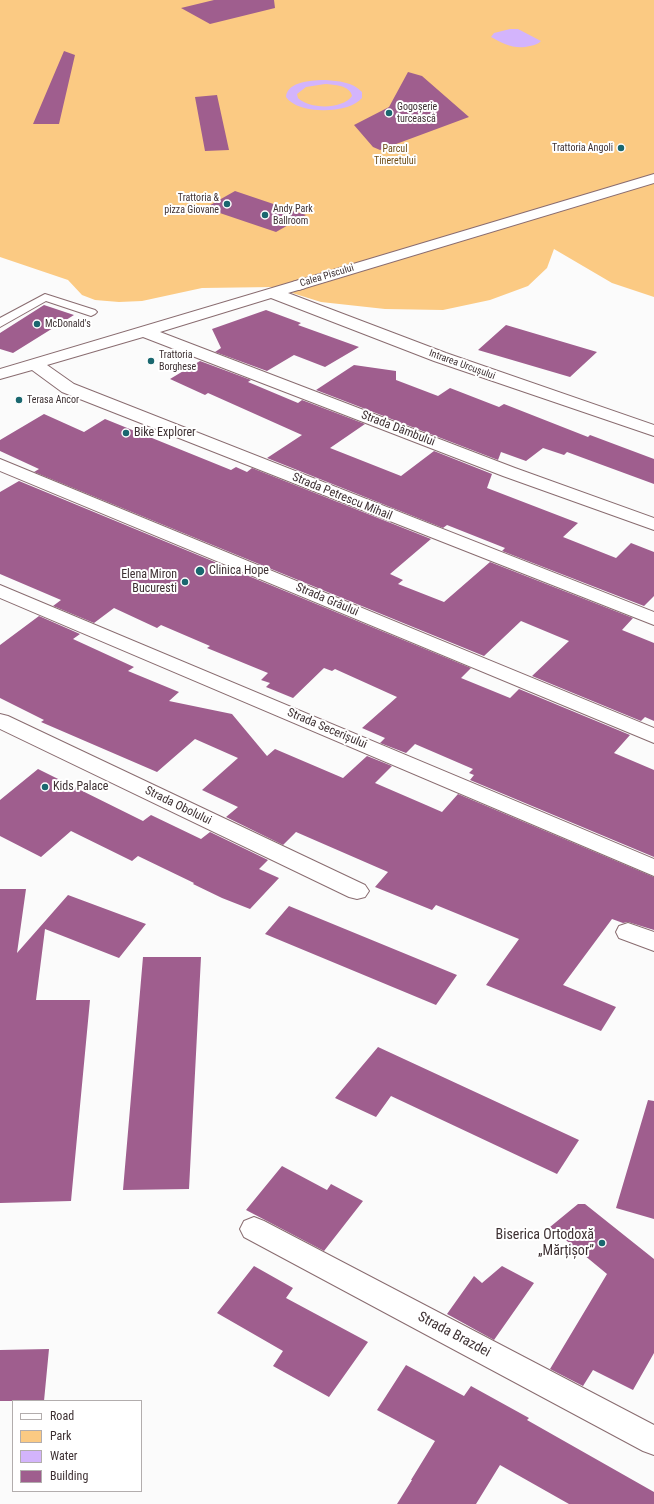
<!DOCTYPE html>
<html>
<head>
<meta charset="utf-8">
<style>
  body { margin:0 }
  #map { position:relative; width:654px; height:1504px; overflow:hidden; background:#fbfbfb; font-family:"Roboto Condensed",sans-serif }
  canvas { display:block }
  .legend { position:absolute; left:12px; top:1400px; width:130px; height:92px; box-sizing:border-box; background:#fff; border:1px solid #b2adad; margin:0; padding:5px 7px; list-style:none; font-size:12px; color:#3e3133 }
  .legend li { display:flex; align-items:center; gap:8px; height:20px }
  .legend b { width:20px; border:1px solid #b2adad }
</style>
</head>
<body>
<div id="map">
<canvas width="654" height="1504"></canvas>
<ul class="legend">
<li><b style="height:5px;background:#fff"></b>Road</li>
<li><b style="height:11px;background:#fbca83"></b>Park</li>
<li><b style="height:11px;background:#d3b4fc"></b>Water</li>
<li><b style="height:11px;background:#9f5e8e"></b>Building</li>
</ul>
</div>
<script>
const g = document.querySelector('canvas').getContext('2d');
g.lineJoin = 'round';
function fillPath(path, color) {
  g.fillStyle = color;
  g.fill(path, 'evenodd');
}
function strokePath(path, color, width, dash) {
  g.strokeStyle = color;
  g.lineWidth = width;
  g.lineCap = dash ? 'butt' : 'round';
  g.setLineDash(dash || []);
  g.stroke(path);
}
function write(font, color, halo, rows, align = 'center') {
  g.font = font + ' "Roboto Condensed",sans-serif';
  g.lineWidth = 4;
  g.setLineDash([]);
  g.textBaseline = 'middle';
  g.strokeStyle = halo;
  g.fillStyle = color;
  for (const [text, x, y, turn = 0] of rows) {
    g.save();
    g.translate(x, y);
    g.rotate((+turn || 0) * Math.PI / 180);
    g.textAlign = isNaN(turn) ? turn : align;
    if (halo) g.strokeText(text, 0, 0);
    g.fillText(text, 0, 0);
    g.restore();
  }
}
const green = new Path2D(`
  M0,0H654V297L612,283L554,249L547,268L528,286L490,300L443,310L385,309L321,302L273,287L202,288L142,301L119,302L95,300L82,295L68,280L0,257Z`);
const water = new Path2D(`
  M510,29H518L541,41C538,44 535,45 530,46C515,50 504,44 491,37L494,33Z
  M326,80C338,81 353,82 362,92V98C349,114 298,115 286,97C287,81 314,80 326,80ZM325,84C334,85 350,85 352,96C342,110 309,109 298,98L297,94L306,87Z`);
const building = new Path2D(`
  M214,0H274L275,8L210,24L181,8Z
  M64,51L75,55L59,124H33Z
  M408,72L422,76L469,117L380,150L373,147L354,125L389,107Z
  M217,95L229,150L205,151L195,97Z
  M235,191L306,215L276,232L205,208Z
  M44,305L74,315L13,353L0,349V333Z
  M266,310L301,323L298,325L359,347L325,367L294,355L267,371L215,352L221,348L212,329Z
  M506,325L597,352L570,377L478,350Z
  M200,361L251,380L248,382L298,403L302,400L365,424L330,448L401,476L434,451L492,474L487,488L578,523L563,537L616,558L631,543L654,552V596L644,606L502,551L505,548L447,525L443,528L267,458L302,435L208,393L205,395L170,379Z
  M354,365L396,371V380L438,396L450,388L499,407L504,404L588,437L590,435L654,459V484L567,452L564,455L543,448L526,461L501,452L498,460L316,390Z
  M44,414L84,432L105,419L231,470L236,467L247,472L252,468L431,539L390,574L403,580L398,584L444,602L490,562L633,618L622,630L654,643V721L645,717L641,721L532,676L569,641L521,621L484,656L34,472L39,469L0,451V440Z
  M19,481L471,668L461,678L510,698L519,689L630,735L614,753L654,770V857L470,780L474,775L469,773L473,769L415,744L406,753L380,743L385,738L362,728L397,697L335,669L332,671L324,668L293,698L266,687L270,683L261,680L268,673L207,648L210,646L161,625L157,628L114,608L94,623L53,606L61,600L0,574V492Z
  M39,616L80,634L73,639L134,667L128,671L179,692L169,701L232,714L267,756L275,749L343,778L367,756L392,766L375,783L426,805L442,812L458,794L654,877V930L628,922L623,923L612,919L563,985L616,1007L601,1031L486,985L519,939L436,905L432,910L375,887L388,872L296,832L283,845L226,817L238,807L202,790L238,758L195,739L157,772L41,722L44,720L0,698V645Z
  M38,769L143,821L151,815L201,839L210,832L268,860L259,869L279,878L250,909L222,898L193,884L194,883L138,856L132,861L71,831L41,857L0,836V800Z
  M0,889H26L17,953L68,895L146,924L119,958L45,929L36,1000H90L71,1201L0,1203Z
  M289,906L457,975L436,1005L265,934Z
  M143,957H201L189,1189L123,1190Z
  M378,1047L579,1140L557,1174L391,1096L376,1117L335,1098Z
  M648,1100L654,1101V1219L616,1208Z
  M282,1166L327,1190L331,1184L363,1201L324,1251L246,1210Z
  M578,1204H585L654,1259V1353L633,1390L593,1370L583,1386L550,1369L607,1274L550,1227Z
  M254,1266L293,1288L286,1298L368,1342L329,1397L273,1366L283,1351L217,1313Z
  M502,1266L534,1283L494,1340L447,1314L474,1276L482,1283Z
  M49,1349L44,1401H0V1350Z
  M406,1365L464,1396L471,1386L529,1418L527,1420L654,1492V1504H569L500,1465L476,1504H397L412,1480H411L435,1441L377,1410Z`);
const service = new Path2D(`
  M45,294L95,310L97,312L95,314L91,316L46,301L0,327V318Z`);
const pedestrian = new Path2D(`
  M654,174V183L305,288L299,290L293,288L291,285L293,282Z`);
const minor = new Path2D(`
  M299,280L305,282L307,285L305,288L288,293L446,353L654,425V436L434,361L271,298L160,332L515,468L654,518V530L503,476L143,337L47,365L74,384L654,612V625L62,392L32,370L0,379V369Z
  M0,459L654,728V743L0,471Z
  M0,585L654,859V876L0,598Z
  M0,714L8,716L365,885L369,891L365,897L357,899L349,897L0,729Z
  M628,923L654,932V951L619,938L616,932L619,926Z
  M254,1217L264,1221L654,1425V1455L643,1451L244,1237L240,1229L244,1221Z`);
const markers = [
  [389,113,4,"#1a676f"],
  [621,148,4,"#1a676f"],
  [227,204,4,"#1a676f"],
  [265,215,4,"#1a676f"],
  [37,324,4,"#1a676f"],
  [151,361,4,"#1a676f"],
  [19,400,4,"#1a676f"],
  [126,433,4,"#1a676f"],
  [200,571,5,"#1a676f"],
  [185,582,4,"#1a676f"],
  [45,787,4,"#1a676f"],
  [602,1243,4,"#1a676f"]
];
const farPoinames = [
  ["Gogoșerie",397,107],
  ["turcească",397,119],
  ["Trattoria Angoli",613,148,"right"],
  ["Trattoria &",219,198,"right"],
  ["pizza Giovane",219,210,"right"],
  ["Andy Park",273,209],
  ["Ballroom",273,221],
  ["McDonald's",45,324],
  ["Trattoria",159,355],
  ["Borghese",159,367],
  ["Terasa Ancor",27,400]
];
const farParknames = [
  ["Parcul",395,149],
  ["Tineretului",395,161]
];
const farStreetnames = [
  ["Calea Piscului",327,276,-17],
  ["Intrarea Urcușului",462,365,20]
];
const streetNames = [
  ["Strada Dâmbului",398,429,21],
  ["Strada Petrescu Mihail",342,497,22],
  ["Strada Grâului",327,600,23],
  ["Strada Secerișului",327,729,23],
  ["Strada Obolului",178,806,26]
];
const poiNames = [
  ["Bike Explorer",134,433],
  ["Clinica Hope",209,571],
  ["Elena Miron",177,575,"right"],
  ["Bucuresti",177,589,"right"],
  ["Kids Palace",53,787]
];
const nearPoinames = [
  ["Biserica Ortodoxă",594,1235],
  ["„Mărțișor”",594,1251]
];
const nearStreetnames = [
  ["Strada Brazdei",454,1335,28]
];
fillPath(green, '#fbca83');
fillPath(water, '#d3b4fc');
fillPath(building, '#9f5e8e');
strokePath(service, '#896c70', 2);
strokePath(pedestrian, '#896c70', 2);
strokePath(minor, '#896c70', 2);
fillPath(service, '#fff');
fillPath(pedestrian, '#fff');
fillPath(minor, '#fff');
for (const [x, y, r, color] of markers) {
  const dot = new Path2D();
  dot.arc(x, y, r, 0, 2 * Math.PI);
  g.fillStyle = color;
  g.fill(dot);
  strokePath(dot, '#fff', 1.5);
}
write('10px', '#3e3133', '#fff', farPoinames, 'left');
write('10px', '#6f4f1a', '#fff', farParknames);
write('10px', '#3e3133', '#fff', farStreetnames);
write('12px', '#3e3133', '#fff', streetNames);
write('12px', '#3e3133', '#fff', poiNames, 'left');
write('14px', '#3e3133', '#fff', nearPoinames, 'right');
write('14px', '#3e3133', '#fff', nearStreetnames);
</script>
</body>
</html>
